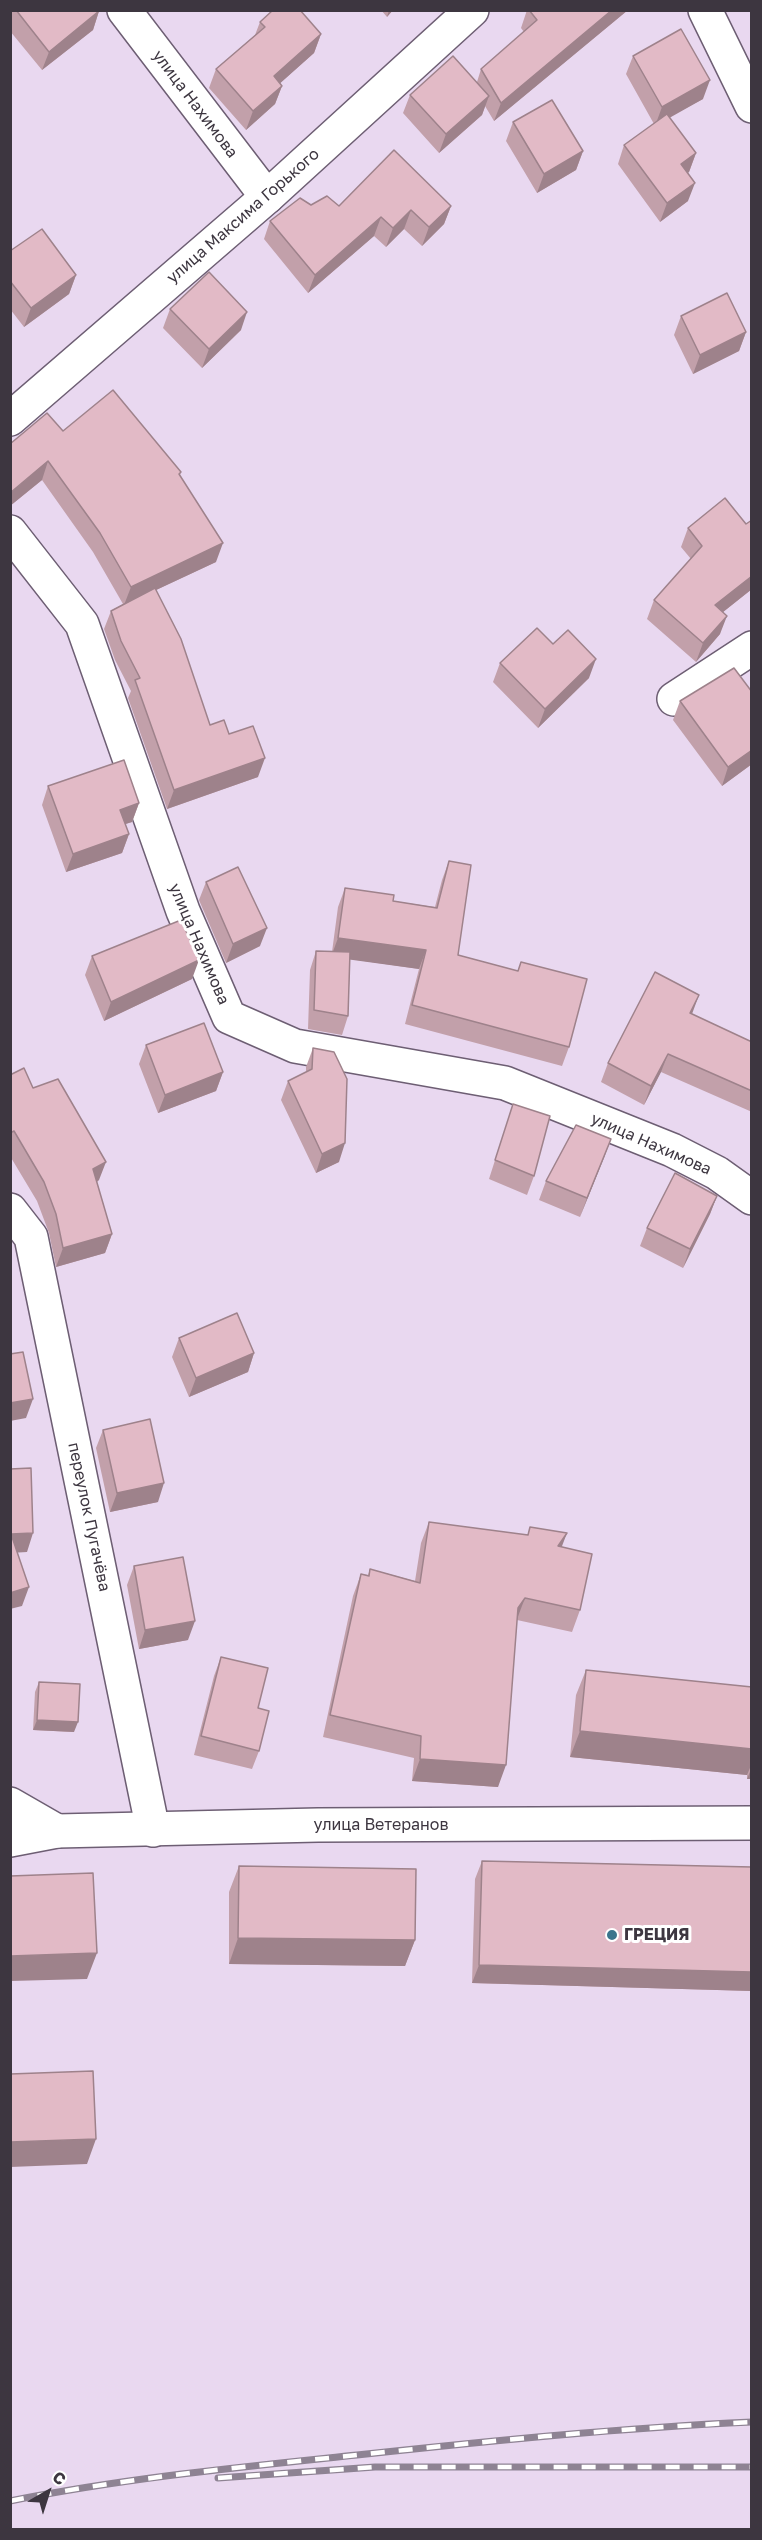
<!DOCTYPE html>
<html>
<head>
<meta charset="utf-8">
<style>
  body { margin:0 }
  #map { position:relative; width:762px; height:2540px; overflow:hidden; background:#e9d8f0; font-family:"Golos Text",sans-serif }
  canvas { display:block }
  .frame { position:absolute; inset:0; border:12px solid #3d3640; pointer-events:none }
  .north { position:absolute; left:18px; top:2462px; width:60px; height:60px; -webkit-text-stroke:4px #fff; paint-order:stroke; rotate:39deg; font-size:16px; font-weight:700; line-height:24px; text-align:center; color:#3d3640 }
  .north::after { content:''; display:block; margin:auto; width:21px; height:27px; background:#3d3640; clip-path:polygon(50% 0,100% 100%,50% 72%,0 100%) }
</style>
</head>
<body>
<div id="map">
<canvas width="762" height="2540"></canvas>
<div class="frame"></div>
<div class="north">С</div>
</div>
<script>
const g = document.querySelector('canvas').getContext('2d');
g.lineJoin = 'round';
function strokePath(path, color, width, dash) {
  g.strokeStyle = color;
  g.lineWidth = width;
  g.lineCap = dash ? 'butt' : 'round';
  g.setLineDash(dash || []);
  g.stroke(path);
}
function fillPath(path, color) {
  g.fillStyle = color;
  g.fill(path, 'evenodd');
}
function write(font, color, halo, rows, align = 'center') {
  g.font = font + ' "Golos Text",sans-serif';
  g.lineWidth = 6;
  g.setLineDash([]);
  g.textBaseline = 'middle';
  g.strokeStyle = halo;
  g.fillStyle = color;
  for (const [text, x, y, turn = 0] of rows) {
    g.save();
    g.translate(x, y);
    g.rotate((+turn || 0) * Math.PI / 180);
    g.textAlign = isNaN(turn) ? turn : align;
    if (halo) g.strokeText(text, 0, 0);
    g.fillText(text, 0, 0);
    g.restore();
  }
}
const minor = new Path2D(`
  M124,10L267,197
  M705,10L752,106
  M10,532L82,624L183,911L229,1017L295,1046L505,1083L672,1150L717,1173L752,1198
  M674,699L752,648
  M10,1210L31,1237L153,1830
  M10,1804L57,1831`);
const tertiary = new Path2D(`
  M10,419L267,197L472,10
  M10,1840L57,1831L318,1825L752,1823`);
const rail = new Path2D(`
  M218,2478L375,2467H752
  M10,2501C125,2478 242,2467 357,2455C489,2441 619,2428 752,2422`);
const wall = new Path2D(`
  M10,10H99V11L93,30L42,70L10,31Z
  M381,10H393L387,17Z
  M527,10H628L494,121L485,106L482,115L439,153L403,113L410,95L477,82L481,69L524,32L521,28Z
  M260,22L321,34L314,53L280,83L282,86L275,104L246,130L209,88L216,69L255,35Z
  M633,56L703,99L669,117L696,153L689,172L687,173L688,201L660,222L618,164L624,145L654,124L626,74Z
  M513,122L583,151L576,170L537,193L506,141Z
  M311,205L339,206H451L444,224L422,246L404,229L386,247L374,236L308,293L264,239L270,221Z
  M10,251L76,275L69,294L24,327L10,309Z
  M170,309L241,330L202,368L163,328Z
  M681,316L746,332L739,351L693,374L674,335Z
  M63,431L181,472L180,475L216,562L156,590L210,725L229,734L258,777L167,809L128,698L131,691L115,660L104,629L111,611L123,604L93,552L42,480L10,506Z
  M752,520V589L723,612L720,634L696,662L647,619L654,600L691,559L681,547L688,528L746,524Z
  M553,644L589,678L538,728L493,682L500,663Z
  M752,692V764L722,786L673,720L680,701Z
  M48,786L139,803L132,822L125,824L129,834L122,853L66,872L42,805Z
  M449,861L458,955L518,971L521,962L569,1047L562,1066L405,1024L419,969L350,959L348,1016L342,1035L308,1029L310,970L316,951L332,952L338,907L345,888L393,901L435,907L442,880Z
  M206,882L260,946L226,963L199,900Z
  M92,956L192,979L104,1021L85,975Z
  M692,1014L752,1042V1112L661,1072L644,1105L601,1082L608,1063Z
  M146,1045L223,1072L216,1091L158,1113L139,1064Z
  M313,1048L339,1162L316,1173L281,1100L288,1081L306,1072V1067Z
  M10,1075L33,1088L99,1180L97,1182L112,1234L105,1253L56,1267L49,1233L37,1201L10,1156Z
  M513,1104L534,1176L527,1195L489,1179Z
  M611,1139L580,1217L539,1200L546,1181Z
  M717,1196L710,1214L683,1268L640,1246L647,1228Z
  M179,1338L254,1353L248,1372L189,1397L172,1357Z
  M103,1430L158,1502L110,1512L96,1448Z
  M429,1522L561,1547L580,1610L572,1632L517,1620L498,1787L412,1781L414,1758L323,1737L353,1596L361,1574L368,1575L370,1569L415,1581L421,1543Z
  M134,1566L188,1640L139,1649L127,1585Z
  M221,1657L258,1708L259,1751L252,1769L194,1755L214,1676Z
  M586,1670L752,1687V1779H747V1775L570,1757L576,1695Z
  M39,1682L74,1732L33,1730L35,1692Z
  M482,1861L752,1867V1991L472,1983L475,1879Z
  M239,1866L415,1940L405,1966L229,1964V1892Z`);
const shadedWall = new Path2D(`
  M389,10H393L387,17Z
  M612,10H628L494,121L501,103Z
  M99,11L93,30L42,70L49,52Z
  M321,34L314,53L267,95L274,76Z
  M710,80L703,99L655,126L662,107Z
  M282,86L275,104L246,130L253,111Z
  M489,96L482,115L439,153L446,134Z
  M583,151L576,170L537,193L544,174Z
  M696,153L689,172L674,183L681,164Z
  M695,183L688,201L660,222L667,203Z
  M451,206L444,224L422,246L429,227Z
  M411,210L404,229L386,247L393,228Z
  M381,217L374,236L308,293L315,275Z
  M76,275L69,294L24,327L31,308Z
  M247,312L241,330L202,368L209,349Z
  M746,332L739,351L693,374L700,355Z
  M48,461L42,480L10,506V493Z
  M223,543L216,562L124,605L131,587Z
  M752,576V589L708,624L715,605Z
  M727,616L720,634L696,662L703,643Z
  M596,659L589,678L538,728L545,709Z
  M752,750V764L722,786L728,767Z
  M265,758L258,777L167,809L174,790Z
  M139,803L132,822L113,828L120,810Z
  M129,834L122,853L66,872L73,854Z
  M267,928L260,946L226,963L233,944Z
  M338,938L426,950L419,969L331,957Z
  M199,960L192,979L104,1021L111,1002Z
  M699,995L692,1014L683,1032L690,1013Z
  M668,1054L661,1072L644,1105L651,1086Z
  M223,1072L216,1091L158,1113L165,1095Z
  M611,1139L604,1158L580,1217L587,1198Z
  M345,1143L339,1162L316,1173L322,1154Z
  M106,1162L99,1180L86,1188L93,1169Z
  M717,1196L710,1214L683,1268L690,1249Z
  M112,1234L105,1253L56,1267L63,1248Z
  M254,1353L248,1372L189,1397L196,1378Z
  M33,1399L26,1418L10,1421V1403Z
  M164,1483L158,1502L110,1512L117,1493Z
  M33,1533L27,1552L10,1553L11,1534Z
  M567,1533L559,1554L558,1546Z
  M29,1587L22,1606L10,1609V1593Z
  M525,1598L517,1619L518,1608Z
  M195,1621L188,1640L139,1649L145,1630Z
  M37,1720L78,1722L74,1732L33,1730Z
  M580,1731L752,1749V1763L747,1775L570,1757Z
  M420,1759L506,1765L498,1787L412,1781Z
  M752,1767V1779H747Z
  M238,1938L415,1940L405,1966L229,1964Z
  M97,1953L87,1979L10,1981V1956Z
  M479,1965L752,1972V1991L472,1983Z
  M96,2139L87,2164L10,2167V2142Z`);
const building = new Path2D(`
  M16,10H99V11L49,52Z
  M273,10H300L321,34L274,76L282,86L253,111L216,69L265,27L260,22Z
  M529,10H612L501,103L481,69L537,20Z
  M681,29L710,80L662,107L633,56Z
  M453,56L489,96L446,134L410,95Z
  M552,100L583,151L544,174L513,122Z
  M667,114L696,153L681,164L695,183L667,203L624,145Z
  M394,150L451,206L429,227L411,210L393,228L381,217L315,275L270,221L300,198L311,205L327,196L339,206Z
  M42,229L76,275L31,308L10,281V251Z
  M209,272L247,312L209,349L170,309Z
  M727,293L746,332L700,355L681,316Z
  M113,390L181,472L179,474L223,543L131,587L100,533L48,461L10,493V444L47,413L63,431Z
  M725,498L746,524L752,520V576L715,605L727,616L703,643L654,600L702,546L688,528Z
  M155,588L181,639L210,725L224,720L229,734L253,726L265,758L174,790L135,680L140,678L121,641L111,611Z
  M537,628L553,644L568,630L596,659L545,709L500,663Z
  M734,668L752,692V750L728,767L680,701Z
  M124,760L139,803L120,810L129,834L73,854L48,786Z
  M449,861L471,865L458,955L518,971L521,962L587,979L569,1047L412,1005L426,950L338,938L345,888L394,895L393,901L437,908Z
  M238,867L267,928L233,944L206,882Z
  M181,920L199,960L111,1002L92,956Z
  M316,951L350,952L348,1016L314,1010Z
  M655,972L699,995L690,1013L752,1042V1091L668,1054L651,1086L608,1063Z
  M204,1023L223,1072L165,1095L146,1045Z
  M313,1048L334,1052L347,1079L345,1143L322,1154L288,1081L312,1069Z
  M24,1068L33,1088L58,1079L106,1162L93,1169L112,1234L63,1248L56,1214L44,1182L14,1131L10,1133V1075Z
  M513,1104L550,1116L534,1176L495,1160Z
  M576,1125L611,1139L587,1198L546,1181Z
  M675,1173L717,1196L690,1249L647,1228Z
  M237,1313L254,1353L196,1378L179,1338Z
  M23,1352L33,1399L10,1403V1354Z
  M150,1419L164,1483L117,1493L103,1430Z
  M31,1468L33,1533L11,1534L29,1587L10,1593V1469Z
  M429,1522L528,1535L530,1527L567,1533L558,1546L592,1554L580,1610L525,1598L518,1608L506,1765L420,1759L421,1736L330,1715L361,1574L369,1576L370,1569L420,1583Z
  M183,1557L195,1621L145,1630L134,1566Z
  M221,1657L268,1668L258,1708L269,1711L259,1751L201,1736Z
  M586,1670L752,1687V1749L580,1731Z
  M39,1682L80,1684L78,1722L37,1720Z
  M482,1861L752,1867V1972L479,1965Z
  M239,1866L416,1869L415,1940L238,1938Z
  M93,1873L97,1953L10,1956V1876Z
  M93,2071L96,2139L10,2142V2074Z`);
const markers = [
  [612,1935,6,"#3a758d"]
];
const streetNames = [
  ["улица Нахимова",195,104,53],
  ["улица Максима Горького",243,216,-41],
  ["улица Нахимова",199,944,67],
  ["улица Нахимова",651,1144,24],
  ["переулок Пугачёва",89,1517,78],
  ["улица Ветеранов",381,1825]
];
const poiNames = [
  ["ГРЕЦИЯ",624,1935]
];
strokePath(minor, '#6d5e73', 36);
strokePath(tertiary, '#6d5e73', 36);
strokePath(minor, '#fff', 33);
strokePath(tertiary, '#fff', 33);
strokePath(rail, '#8e8393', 7);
strokePath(rail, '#fff', 4.5, [14]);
fillPath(wall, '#c2a0aa');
fillPath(shadedWall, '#9e828b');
fillPath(building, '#e2bac6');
strokePath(building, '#9e828b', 1.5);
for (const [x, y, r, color] of markers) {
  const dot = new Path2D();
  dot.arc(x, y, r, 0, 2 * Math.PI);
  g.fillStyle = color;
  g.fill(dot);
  strokePath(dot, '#fff', 2);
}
write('16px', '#3d3640', '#fff', streetNames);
write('bold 16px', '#3d3640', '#fff', poiNames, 'left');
</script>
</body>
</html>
